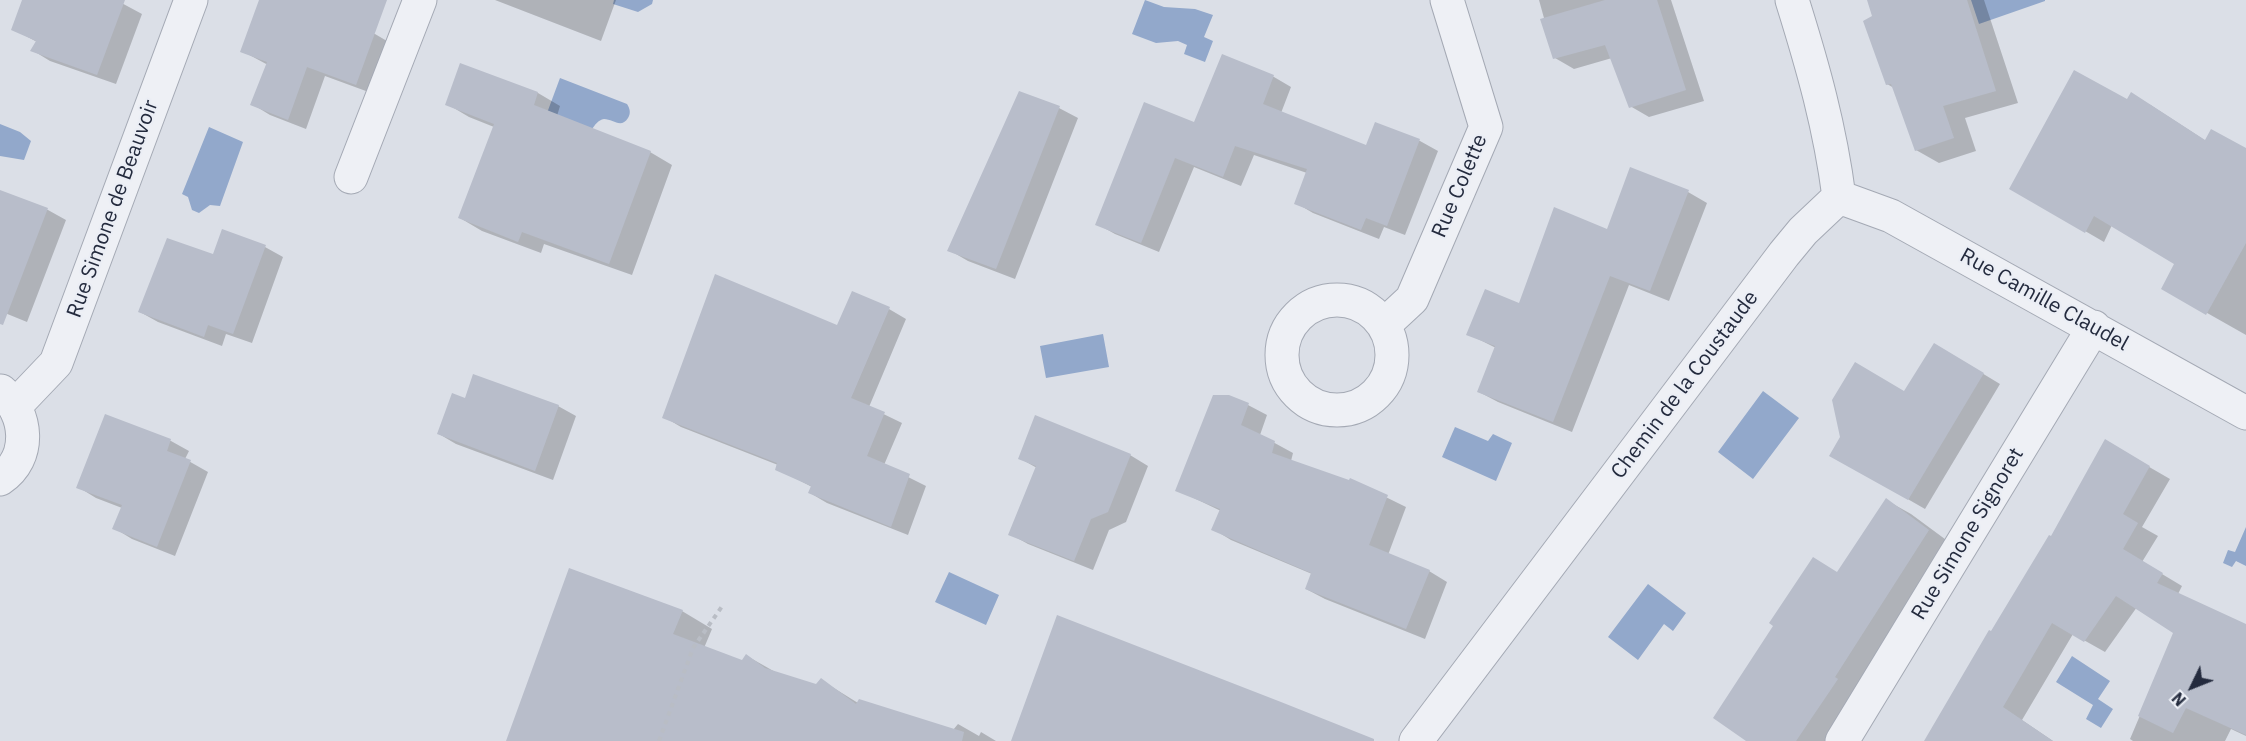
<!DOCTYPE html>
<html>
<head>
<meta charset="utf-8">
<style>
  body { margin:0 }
  #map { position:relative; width:2246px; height:741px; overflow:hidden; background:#dbdfe7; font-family:"IBM Plex Sans",sans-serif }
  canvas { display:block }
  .north { position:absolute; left:2162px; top:657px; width:60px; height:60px; -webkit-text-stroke:4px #ebeef5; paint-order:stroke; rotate:227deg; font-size:16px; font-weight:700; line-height:24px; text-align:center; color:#242b3e }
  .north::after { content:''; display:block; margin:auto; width:21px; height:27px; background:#242b3e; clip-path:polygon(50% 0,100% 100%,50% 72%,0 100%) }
</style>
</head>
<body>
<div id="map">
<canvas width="2246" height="741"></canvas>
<div class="north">N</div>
</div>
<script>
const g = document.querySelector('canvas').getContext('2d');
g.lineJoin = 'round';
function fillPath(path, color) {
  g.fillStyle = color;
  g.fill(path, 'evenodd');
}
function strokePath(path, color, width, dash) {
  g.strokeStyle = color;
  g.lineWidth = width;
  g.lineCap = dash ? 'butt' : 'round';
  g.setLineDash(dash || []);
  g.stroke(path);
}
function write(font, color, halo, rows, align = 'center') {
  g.font = font + ' "IBM Plex Sans",sans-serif';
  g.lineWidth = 4.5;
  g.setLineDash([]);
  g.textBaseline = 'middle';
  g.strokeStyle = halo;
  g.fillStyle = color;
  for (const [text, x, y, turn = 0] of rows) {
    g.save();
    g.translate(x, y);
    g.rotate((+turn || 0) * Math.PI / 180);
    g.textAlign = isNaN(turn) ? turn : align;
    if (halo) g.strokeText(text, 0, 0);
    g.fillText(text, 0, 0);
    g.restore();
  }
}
const water = new Path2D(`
  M614,0H653L652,4L638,12L613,4Z
  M1145,0L1164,7L1195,9L1213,15L1204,37L1213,41L1205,62L1184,54L1187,45L1178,41L1156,43L1132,34Z
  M1971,0H2045V1L1979,24Z
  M560,78L627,104C630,109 631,113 628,118C621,129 613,119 604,119C598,120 595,125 592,129L547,113Z
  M0,124L20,132L31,141L24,160L0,156Z
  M209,127L243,142L220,206L210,205L199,213L192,210L188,197L182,194Z
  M1103,334L1109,367L1046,378L1040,346Z
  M1763,391L1799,418L1753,479L1718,452Z
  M1455,427L1488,441L1493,434L1512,443L1496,481L1442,457Z
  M2246,527V566L2236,561L2232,567L2223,563L2228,550L2235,552Z
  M949,572L999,595L986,625L935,602Z
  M1648,584L1686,613L1673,631L1664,624L1638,660L1608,637Z
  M2072,656L2110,681L2098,699L2113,709L2101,728L2086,719L2093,705L2056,682Z`);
const shadow = new Path2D(`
  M24,0H116L142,14L116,84L50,61L32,50L37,42L13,29Z
  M261,0H283L375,34L392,44L374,94L325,76L306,129L270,115L252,104L268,65L242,51Z
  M495,0H616L601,41Z
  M1539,0H1671L1704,101L1649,117L1630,106L1612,58L1574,69L1555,58Z
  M1869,0H1984L2018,103L1965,118L1976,151L1939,163L1916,150L1894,88L1887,84Z
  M1223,56L1274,77L1291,87L1281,113L1366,147L1376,124L1420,141L1438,151L1405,235L1384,227L1379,239L1313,213L1296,203L1307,173L1254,155L1241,186L1194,167L1159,252L1115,234L1097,224L1195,124Z
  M461,65L538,93L560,106L557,116L650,152L672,165L632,275L544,244L541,253L482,231L460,218L494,127L469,117L447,104Z
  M2128,101L2149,104L2206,141L2246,150V335L2163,288L2176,263L2112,225L2104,242L2011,188Z
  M1059,108L1078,118L1015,279L968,261L949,250Z
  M0,191L48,210L66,220L27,322L0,311Z
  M1688,192L1707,203L1669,301L1629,285L1572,432L1498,402L1479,392L1496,348L1468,334L1520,305L1607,231Z
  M265,247L283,257L252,343L226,334L222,346L158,322L140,312L214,256Z
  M889,309L906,319L869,407L902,423L884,465L926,486L908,535L827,503L810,493L812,487L777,469L778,465L681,427L664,417L838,327Z
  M1952,355L2000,384L1925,509L1831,455Z
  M466,399L558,406L576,416L553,480L456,444L439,434Z
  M1248,405L1267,415L1260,435L1293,453L1291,461L1350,482L1351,480L1406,507L1388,555L1429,571L1447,582L1425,639L1325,599L1306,589L1312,574L1231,540L1213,529L1221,511L1177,490Z
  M106,416L171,441L189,451L185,459L208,472L175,556L132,539L114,528L122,508L96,498L78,487Z
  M2106,442L2170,479L2142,527L2158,536L2142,562L2182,586L2178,594L2246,626V736L2231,729L2225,741H2133L2130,739L2175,633L2137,607L2105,652L2073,634L2022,720L2053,741H1926L2052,538Z
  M1130,455L1148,466L1126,522L1109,530L1093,570L1028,544L1010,534L1037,468L1019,458Z
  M1886,500L1911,514L1953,545L1830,741H1749L1775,626L1838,573Z
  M682,611L712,629L704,648L742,662L747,656L777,673L817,686L821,680L858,703L953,730L958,724L979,736L981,732L996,741H508Z`);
const building = new Path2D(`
  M22,0H125L97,75L30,51L36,41L11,30Z
  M259,0H387L356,85L307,67L288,120L250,105L267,62L240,52Z
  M1605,0H1657L1686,90L1629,108L1605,45L1553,59L1540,19Z
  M1867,0H1967L1996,91L1943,106L1954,138L1915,151L1891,84L1886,85L1863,21L1872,16Z
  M1222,54L1274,75L1263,104L1366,145L1375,122L1420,139L1387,226L1366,218L1361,230L1294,204L1307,169L1235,146L1223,177L1175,158L1141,243L1095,225L1144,102L1194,122Z
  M460,63L538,92L534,105L651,151L609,264L522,232L518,242L458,218L494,124L445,105Z
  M2074,70L2127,99L2131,92L2205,140L2211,129L2246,148V243L2206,315L2161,289L2174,264L2094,216L2085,233L2009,189Z
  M1019,91L1060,106L996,269L947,251Z
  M1630,167L1689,190L1650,291L1610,276L1553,422L1477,392L1495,346L1466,335L1485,289L1519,303L1554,207L1607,229Z
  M0,190L48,208L3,325L0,324Z
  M222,229L266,245L233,334L208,325L204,337L138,312L167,238L213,254Z
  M715,274L837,325L852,291L890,307L851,398L885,412L867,456L910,474L891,527L808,493L811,486L775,470L777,463L662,418Z
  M1934,343L1984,373L1908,500L1829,456L1840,437L1832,400L1855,362L1904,391Z
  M473,374L559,405L535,471L437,434L452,393L465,398Z
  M1213,395H1229L1249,403L1241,425L1275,441L1272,453L1349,480L1350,478L1388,495L1369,545L1430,570L1406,629L1305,589L1311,573L1211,530L1220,509L1175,491Z
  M105,414L171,439L167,451L191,460L157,547L112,529L122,505L76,488Z
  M1035,415L1131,454L1108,512L1091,519L1074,561L1008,535L1036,466L1018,459Z
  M2105,439L2150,466L2123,514L2138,523L2123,549L2163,573L2157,583L2246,624V735L2186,708L2173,733L2138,716L2173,633L2116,596L2084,642L2052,623L2003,707L2053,741H1924L1989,630L1991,631L2049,535L2051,536Z
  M1886,498L1929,530L1835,677L1838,679L1796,741H1746L1713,718L1773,626L1769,623L1813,557L1837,572Z
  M569,568L683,610L673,634L742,660L746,654L765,668L816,684L821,678L856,704L859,699L964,732L962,741H506Z
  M1057,615L1281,702L1374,739V741H1011Z`);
const path = new Path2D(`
  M659,741L693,648L723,605`);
const minor = new Path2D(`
  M1792,0C1813,67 1830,127 1839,197
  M351,177L420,0
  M1839,197L1891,216L2246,413
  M1282 355a55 55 0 1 1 110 0a55 55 0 1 1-110 0Z
  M1384,325L1412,299L1486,127L1447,0
  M15,406L56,363L191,0
  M0,479C32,458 28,413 1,391
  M1416,741L1784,254L1803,231L1839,197
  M1842,741L2094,327`);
const streetNames = [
  ["Rue Colette",1460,186,-67],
  ["Rue Simone de Beauvoir",113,209,-70],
  ["Rue Camille Claudel",2044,300,29],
  ["Chemin de la Coustaude",1685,385,-53],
  ["Rue Simone Signoret",1968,534,-59]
];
fillPath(water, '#92a8cb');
fillPath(shadow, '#0003');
fillPath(building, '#b8bdca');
strokePath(minor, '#a4a9b4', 35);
strokePath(path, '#b9bdc5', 4, [4.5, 4.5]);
strokePath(minor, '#eef0f5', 33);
write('21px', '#242b3e', '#ebeef5', streetNames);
</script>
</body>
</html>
